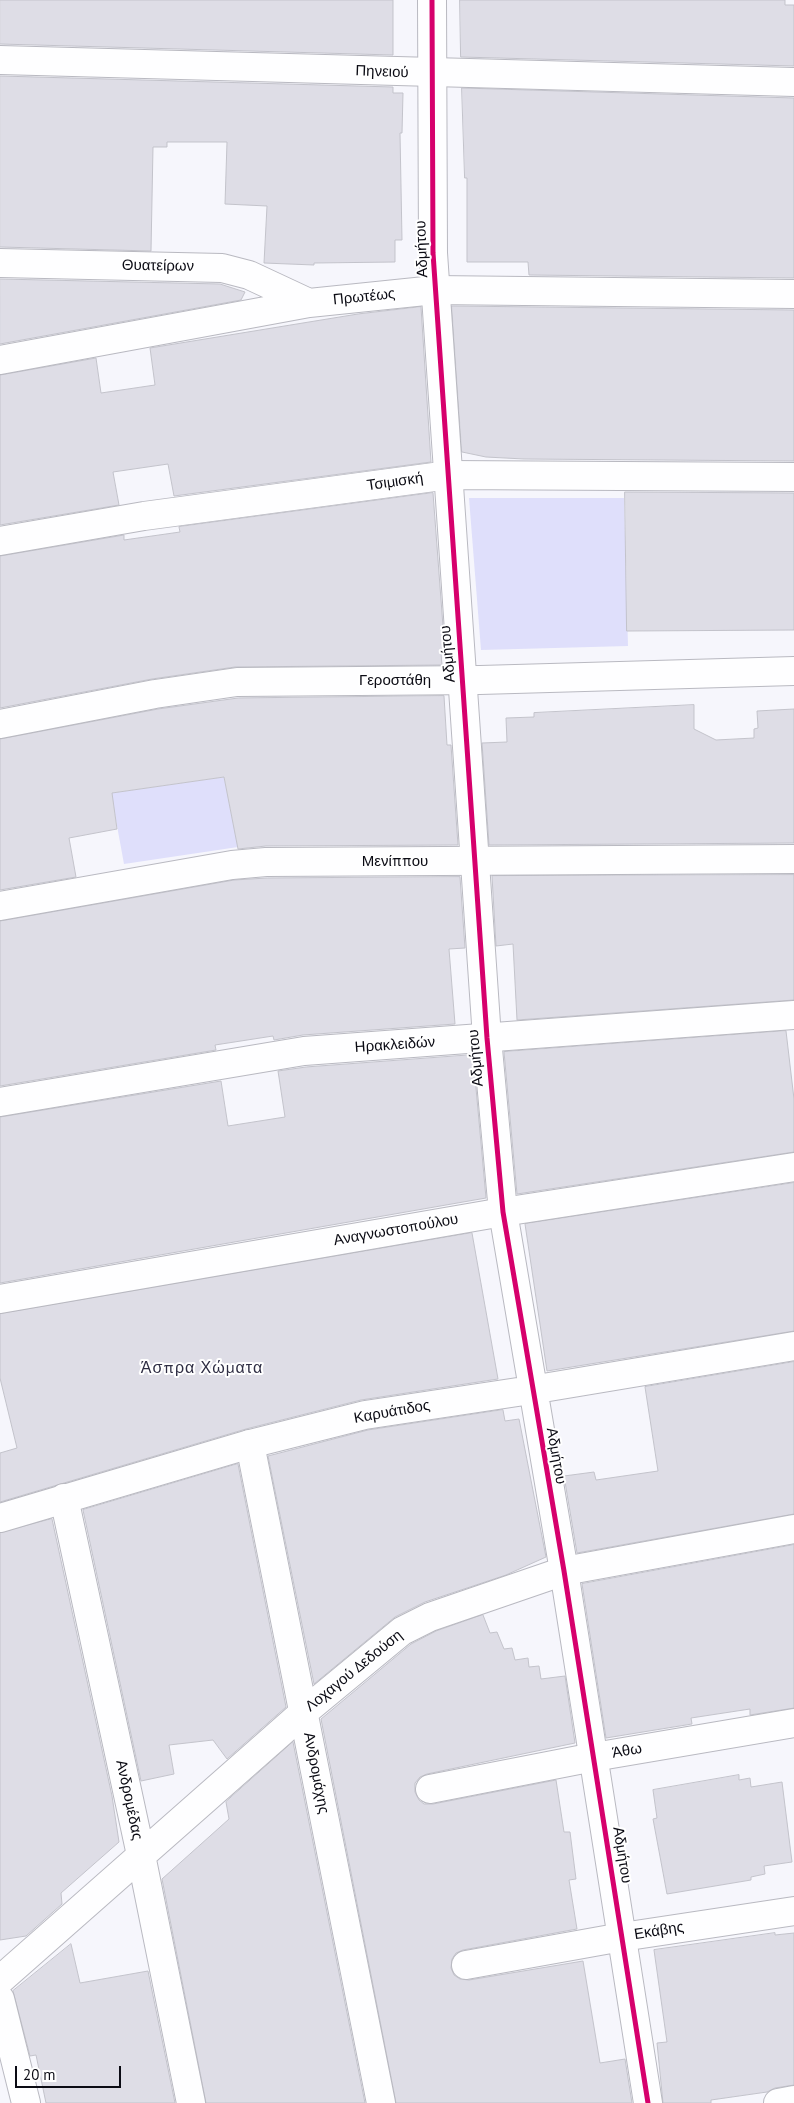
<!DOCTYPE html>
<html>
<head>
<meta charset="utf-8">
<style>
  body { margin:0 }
  #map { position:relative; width:794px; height:2103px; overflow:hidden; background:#f6f6fc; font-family:"PT Sans",sans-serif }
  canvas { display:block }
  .scale { position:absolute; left:15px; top:2066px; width:106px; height:22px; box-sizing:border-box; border:2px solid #0b0b14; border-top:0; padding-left:6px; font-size:15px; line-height:18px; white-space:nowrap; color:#0b0b14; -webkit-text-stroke:4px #fff; paint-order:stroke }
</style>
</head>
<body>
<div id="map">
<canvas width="794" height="2103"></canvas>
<div class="scale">20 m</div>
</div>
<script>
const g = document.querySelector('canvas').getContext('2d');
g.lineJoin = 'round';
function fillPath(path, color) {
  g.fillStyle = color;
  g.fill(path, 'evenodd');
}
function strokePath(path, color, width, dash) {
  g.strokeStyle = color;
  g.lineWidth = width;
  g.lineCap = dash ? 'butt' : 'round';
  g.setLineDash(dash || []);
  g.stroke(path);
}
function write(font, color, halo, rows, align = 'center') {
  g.font = font + ' "PT Sans",sans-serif';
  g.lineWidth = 4;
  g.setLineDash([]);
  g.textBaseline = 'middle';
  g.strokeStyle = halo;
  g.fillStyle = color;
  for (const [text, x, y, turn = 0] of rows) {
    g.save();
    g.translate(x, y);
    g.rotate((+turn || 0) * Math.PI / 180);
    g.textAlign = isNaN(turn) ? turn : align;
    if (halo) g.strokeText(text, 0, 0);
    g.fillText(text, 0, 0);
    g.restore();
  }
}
const green = new Path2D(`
  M469,498H624L628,646L481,650Z
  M224,777L238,847L124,864L111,793Z`);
const building = new Path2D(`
  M0,0H393V55L0,44Z
  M460,0H785V5H794V66L461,57Z
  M0,76L393,87V93H403L402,133H400L402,240H395V262L314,263V265L264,263L267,206L225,204L227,142H167V147H153L151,251L0,247Z
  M462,88L794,98V278L529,275L528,262H467V178H465Z
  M0,279L220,284L245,292L241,300L0,344Z
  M452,306L794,310V461L524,459L486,457L462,452Z
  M421,307L431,462L174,496L168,464L113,472L119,505L0,525V375L96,358L101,393L155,385L150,348L358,314Z
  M625,492L794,493V630L627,631Z
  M433,493L445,653H441L442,665L235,667L152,679L0,708V556L124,535V540L180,532L179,527Z
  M444,696L447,745H451L458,845L266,846L238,849L224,777L112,793L117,829L69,838L76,877L0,890V739L158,709L238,698Z
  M694,705V729L716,740L754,738V729L758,728L757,711L794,709V843L489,845L482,743L507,742L506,718L534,717V713Z
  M794,875V1000L517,1020L513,944L496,946L492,876Z
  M460,877L465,948L449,949L455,1024L303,1035L274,1040L273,1036L215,1045L216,1050L0,1086V921L234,880L267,878Z
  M786,1031L794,1099V1152L517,1194L504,1052Z
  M473,1055L486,1198L0,1283V1117L221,1081L228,1126L285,1117L278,1071L306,1067Z
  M794,1183V1331L547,1371L525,1224Z
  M472,1233L498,1379L361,1400L246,1429L0,1502V1453L17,1448L0,1378V1314Z
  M794,1362V1514L577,1553L564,1476L594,1472L596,1480L658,1471L645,1387Z
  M503,1410L505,1421L519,1419L546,1557L506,1575L425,1602L395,1617L314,1684L268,1456L368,1430Z
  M238,1464L286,1707L227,1759L213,1740L169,1745L174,1774L141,1781L83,1510Z
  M52,1519L112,1796L119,1842L61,1893L62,1904L26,1936L0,1940V1533Z
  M794,1545V1708L750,1715V1709L691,1718L692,1724L606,1738L582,1584Z
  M483,1615L490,1633L497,1632L504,1649L512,1648L515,1660L528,1658L529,1667L539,1666L541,1679L565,1676L575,1743L427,1774L420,1777L415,1783V1792L419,1800L424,1804H433L556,1780L564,1832H570L576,1879L569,1880L577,1929L463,1950L456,1953L452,1959L451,1968L454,1975L460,1979L469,1980L583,1961L600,2063L625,2059L632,2103H396L321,1719L411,1644L436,1631Z
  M293,1742L365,2103H206L162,1879L229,1819L226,1802Z
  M739,1775V1780L750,1778L751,1787L782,1782L792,1862L764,1866L765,1874L751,1877V1880L667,1894L653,1819L657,1818L653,1790Z
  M775,1933V1935L794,1933V2085L775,2088L767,2092L711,2100V2103H663L657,2043L667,2042L654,1950Z
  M71,1944L80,1983L148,1971L175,2103H46L36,2055L30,2056L13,1991Z`);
const minor = new Path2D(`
  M0,60L794,82
  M0,263L222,268L249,275L309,303
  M0,360L309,303L435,290L794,294
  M0,541L144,516L449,475L794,477
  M0,724L155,694L237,682L480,680L794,671
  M0,906L232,865L266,862L794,859
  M0,1102L304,1051L794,1015
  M0,1299L503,1212L794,1167
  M250,1444L381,2103
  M64,1498L141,1855L191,2103
  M430,1789L594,1757L794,1723
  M466,1965L622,1937L794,1911
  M0,1980L304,1712L402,1631L430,1617L564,1571L794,1529
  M0,1999L26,2103
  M778,2103L794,2100`);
const tertiary = new Path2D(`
  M432,0L433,253L487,1038L503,1212L564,1571L648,2103
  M0,1518L250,1444L365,1415L531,1390L794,1346`);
const cycleway = new Path2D(`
  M432,0L433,253L487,1038L503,1212L564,1571L648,2103`);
const streetNames = [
  ["Πηνειού",382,72,2],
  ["Αδμήτου",422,249,-92],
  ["Θυατείρων",158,266,1],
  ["Πρωτέως",364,297,-6],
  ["Τσιμισκή",395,482,-8],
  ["Αδμήτου",448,654,-95],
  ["Γεροστάθη",395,681],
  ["Μενίππου",395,862],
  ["Ηρακλειδών",395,1045,-4],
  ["Αδμήτου",476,1058,-95],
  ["Αναγνωστοπούλου",396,1230,-10],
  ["Καρυάτιδος",392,1412,-10],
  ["Αδμήτου",556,1456,80],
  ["Λοχαγού Δεδούση",354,1671,-39],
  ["Άθω",627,1751,-10],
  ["Ανδρομάχης",316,1773,79],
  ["Ανδρομέδας",129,1800,78],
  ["Αδμήτου",622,1855,81],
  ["Εκάβης",659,1931,-9]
];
const neighbourhoodNames = [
  ["Άσπρα Χώματα",202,1368]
];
fillPath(green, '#dfdffb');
fillPath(building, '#dedde6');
strokePath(building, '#c3c3cb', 1);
strokePath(minor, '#b9b9c1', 30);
strokePath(tertiary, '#b9b9c1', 30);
strokePath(minor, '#fefeff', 28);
strokePath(tertiary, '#fefeff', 28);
strokePath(cycleway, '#d6006c', 5);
write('15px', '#0b0b14', '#fff', streetNames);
g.letterSpacing = '1px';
write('16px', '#2e2d43', '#fff', neighbourhoodNames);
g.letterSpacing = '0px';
</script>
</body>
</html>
